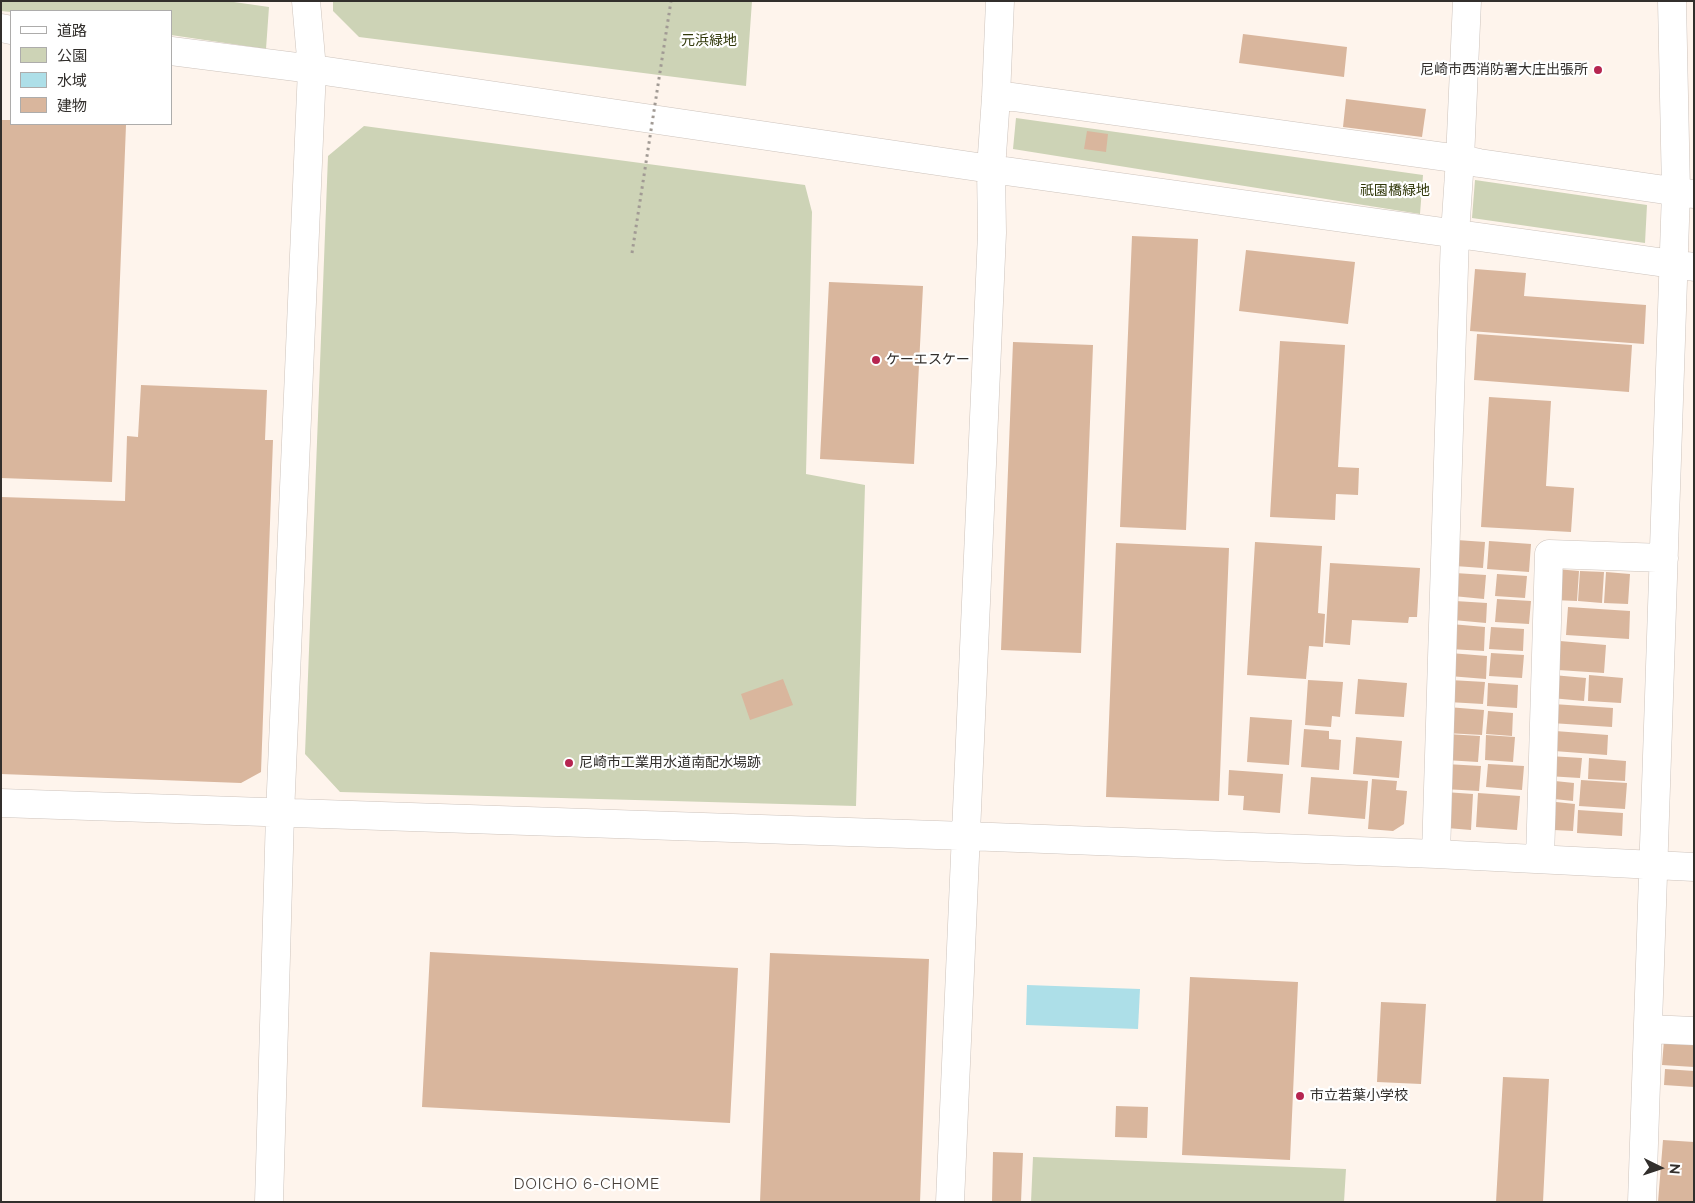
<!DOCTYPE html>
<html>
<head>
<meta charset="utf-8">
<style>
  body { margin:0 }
  #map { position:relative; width:1695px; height:1203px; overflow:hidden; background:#fef4ec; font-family:Raleway,"Noto Sans JP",sans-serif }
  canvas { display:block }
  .frame { position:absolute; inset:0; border:2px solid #322f2c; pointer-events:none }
  .legend { position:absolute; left:10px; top:10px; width:162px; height:115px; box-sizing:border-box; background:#fff; border:1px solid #adacab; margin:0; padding:6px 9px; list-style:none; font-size:15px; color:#322f2c }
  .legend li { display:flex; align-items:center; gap:10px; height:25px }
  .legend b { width:25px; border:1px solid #adacab }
  .north { position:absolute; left:1635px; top:1143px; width:50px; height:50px; -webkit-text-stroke:4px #fff; paint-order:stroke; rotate:94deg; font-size:14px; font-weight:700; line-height:20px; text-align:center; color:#322f2c }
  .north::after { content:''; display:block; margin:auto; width:18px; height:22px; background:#322f2c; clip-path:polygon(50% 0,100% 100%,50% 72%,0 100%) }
</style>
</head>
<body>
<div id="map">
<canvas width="1695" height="1203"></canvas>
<div class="frame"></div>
<ul class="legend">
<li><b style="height:6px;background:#fff"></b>道路</li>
<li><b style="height:14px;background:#cdd3b6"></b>公園</li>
<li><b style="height:14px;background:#addfe8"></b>水域</li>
<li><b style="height:14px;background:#d9b69d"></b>建物</li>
</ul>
<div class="north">N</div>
</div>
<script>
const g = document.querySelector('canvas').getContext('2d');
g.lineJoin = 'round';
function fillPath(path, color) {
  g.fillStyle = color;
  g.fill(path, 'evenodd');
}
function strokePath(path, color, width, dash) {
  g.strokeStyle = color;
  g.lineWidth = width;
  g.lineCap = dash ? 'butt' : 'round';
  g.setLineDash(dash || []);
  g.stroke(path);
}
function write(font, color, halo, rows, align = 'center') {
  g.font = font + ' Raleway,"Noto Sans JP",sans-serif';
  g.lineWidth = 4.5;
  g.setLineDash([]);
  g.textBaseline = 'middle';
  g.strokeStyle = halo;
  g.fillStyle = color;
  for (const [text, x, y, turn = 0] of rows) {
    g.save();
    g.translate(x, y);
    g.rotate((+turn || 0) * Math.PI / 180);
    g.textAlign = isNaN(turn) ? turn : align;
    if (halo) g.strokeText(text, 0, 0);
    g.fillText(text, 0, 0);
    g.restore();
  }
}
const green = new Path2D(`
  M1,1H227L269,7L266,49L171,35V11L11,12L1,11Z
  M333,1H752L746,86L359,37L333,11Z
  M1016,118L1423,175L1420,214L1013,149Z
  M364,126L805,185L812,212L806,474L865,485L856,806L340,792L305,754L328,156Z
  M1475,180L1647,205L1645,243L1472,218Z
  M1033,1157L1346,1169L1344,1202H1031Z`);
const water = new Path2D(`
  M1027,985L1140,989L1138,1029L1026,1025Z`);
const building = new Path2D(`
  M1243,34L1347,47L1344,77L1239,63Z
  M1346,99L1426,109L1422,137L1343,127Z
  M1,120H11V124L126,125L112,482L1,478Z
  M1087,131L1108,134L1106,152L1084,149Z
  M1132,236L1198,239L1186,530L1120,527Z
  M1246,250L1355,262L1348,324L1239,311Z
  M1475,269L1526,273L1524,296L1646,305L1644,344L1470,331Z
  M829,282L923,286L914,464L820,459Z
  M1477,334L1632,345L1629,392L1474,380Z
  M1280,341L1345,345L1338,467L1359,468L1358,495L1336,494L1335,520L1270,517Z
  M1013,342L1093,345L1081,653L1001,650Z
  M141,385L267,390L265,440H273L261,772L241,783L1,774V497L125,501L127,436L138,437Z
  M1489,397L1551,401L1546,486L1574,488L1571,532L1481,527Z
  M1457,540L1485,542L1483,568L1455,566Z
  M1489,541L1531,544L1529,572L1487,569Z
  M1255,542L1322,546L1318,613L1325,614L1323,647L1309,646L1306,679L1247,675Z
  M1116,543L1229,548L1219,801L1106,797Z
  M1330,563L1420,568L1417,617H1409L1408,623L1352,620L1350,645L1325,643Z
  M1556,569L1579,571L1577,601L1553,600Z
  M1580,571L1604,572L1602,603L1578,601Z
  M1606,572L1630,574L1628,604L1604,603Z
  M1455,573L1486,575L1484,599L1453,596Z
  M1497,574L1527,576L1525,598L1495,596Z
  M1497,599L1531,601L1529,624L1495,622Z
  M1455,601L1487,603L1486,623L1453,620Z
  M1568,607L1630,611L1629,639L1566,635Z
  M1451,624L1485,627L1484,651L1450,649Z
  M1491,627L1524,629L1523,651L1489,649Z
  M1560,641L1606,645L1604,673L1558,670Z
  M1450,653L1487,656L1486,679L1449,676Z
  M1491,653L1524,655L1522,678L1489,676Z
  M1553,675L1586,678L1584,701L1551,698Z
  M1589,675L1623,678L1621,703L1588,701Z
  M783,679L793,705L750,720L741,694Z
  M1358,679L1407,683L1404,717L1355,714Z
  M1308,680L1343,682L1340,717L1332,716L1331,727L1305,725Z
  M1450,680L1485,682L1483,704L1448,702Z
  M1488,683L1518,685L1517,708L1487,706Z
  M1553,704L1613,708L1612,727L1551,723Z
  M1448,707L1484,710L1482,735L1446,733Z
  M1488,711L1513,713L1512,736L1486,734Z
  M1250,717L1292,720L1289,765L1247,762Z
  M1304,729L1329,731V739L1341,740L1339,770L1301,767Z
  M1555,731L1608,735L1607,755L1554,751Z
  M1447,734L1480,736L1478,762L1445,760Z
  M1486,735L1515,737L1513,762L1485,760Z
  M1356,737L1402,741L1399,778L1353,774Z
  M1549,756L1582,758L1580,778L1547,776Z
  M1589,758L1626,761L1625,781L1588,779Z
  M1446,764L1481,766L1479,791L1444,789Z
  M1488,764L1524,766L1522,790L1486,787Z
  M1229,770L1283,774L1280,813L1243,810L1244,796L1228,795Z
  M1311,777L1368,781L1365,819L1308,814Z
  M1372,779L1397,781L1396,790L1407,791L1404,824L1393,831L1368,829Z
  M1581,780L1627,783L1625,809L1579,806Z
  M1555,781L1574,783L1573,801L1554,799Z
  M1445,792L1473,794L1471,830L1447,828Z
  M1478,793L1520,796L1517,830L1476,827Z
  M1556,802L1575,804L1573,831L1554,830Z
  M1578,810L1623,813L1622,836L1577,833Z
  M430,952L738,968L730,1123L422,1107Z
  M770,953L929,959L920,1202H760Z
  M1190,977L1298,982L1290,1160L1182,1155Z
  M1381,1002L1426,1004L1421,1084L1377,1082Z
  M1664,1040L1694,1042V1067L1662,1065Z
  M1665,1069L1694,1071V1087L1664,1085Z
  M1503,1077L1549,1079L1543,1202H1496Z
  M1116,1106L1148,1107L1147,1138L1115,1137Z
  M1663,1140L1694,1142V1202H1658Z
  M993,1152L1023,1153L1021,1202H992Z`);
const minor = new Path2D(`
  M1,28L11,30
  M171,51L312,69L991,169L1694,267
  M996,97H1013L1460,159L1479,163L1693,194
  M1,803L966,836L1436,854L1694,867
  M1436,854L1455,234L1460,159L1467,1
  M1540,859L1549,554L1664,558
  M1648,1029L1694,1031
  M269,1202L280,814L312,69L306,1
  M950,1202L992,233L991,169L996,97L1000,1
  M1642,1202L1676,191L1672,1`);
const pathBridge = new Path2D(`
  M632,253L671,1`);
const markers = [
  [1598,70,5,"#b62550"],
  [876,360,5,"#b62550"],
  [569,763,5,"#b62550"],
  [1300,1096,5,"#b62550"]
];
const parkNames = [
  ["元浜緑地",709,41],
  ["祇園橋緑地",1395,191]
];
const poiNames = [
  ["尼崎市西消防署大庄出張所",1588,70,"right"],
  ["ケーエスケー",886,360],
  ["尼崎市工業用水道南配水場跡",579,763],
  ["市立若葉小学校",1310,1096]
];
const neighbourhoodNames = [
  ["DOICHO 6-CHOME",587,1184]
];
fillPath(green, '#cdd3b6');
fillPath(water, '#addfe8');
fillPath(building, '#d9b69d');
strokePath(minor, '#cdc3bc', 29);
strokePath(minor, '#fff', 28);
strokePath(pathBridge, '#a19a94', 3, [2.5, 4]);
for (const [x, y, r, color] of markers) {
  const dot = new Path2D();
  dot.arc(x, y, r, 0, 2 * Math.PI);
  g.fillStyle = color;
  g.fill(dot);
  strokePath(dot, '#fff', 2);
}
write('14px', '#31380a', '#fff', parkNames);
write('14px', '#322f2c', '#fff', poiNames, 'left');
g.letterSpacing = '1px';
write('15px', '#473f39', '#fff', neighbourhoodNames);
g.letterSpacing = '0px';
</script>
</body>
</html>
